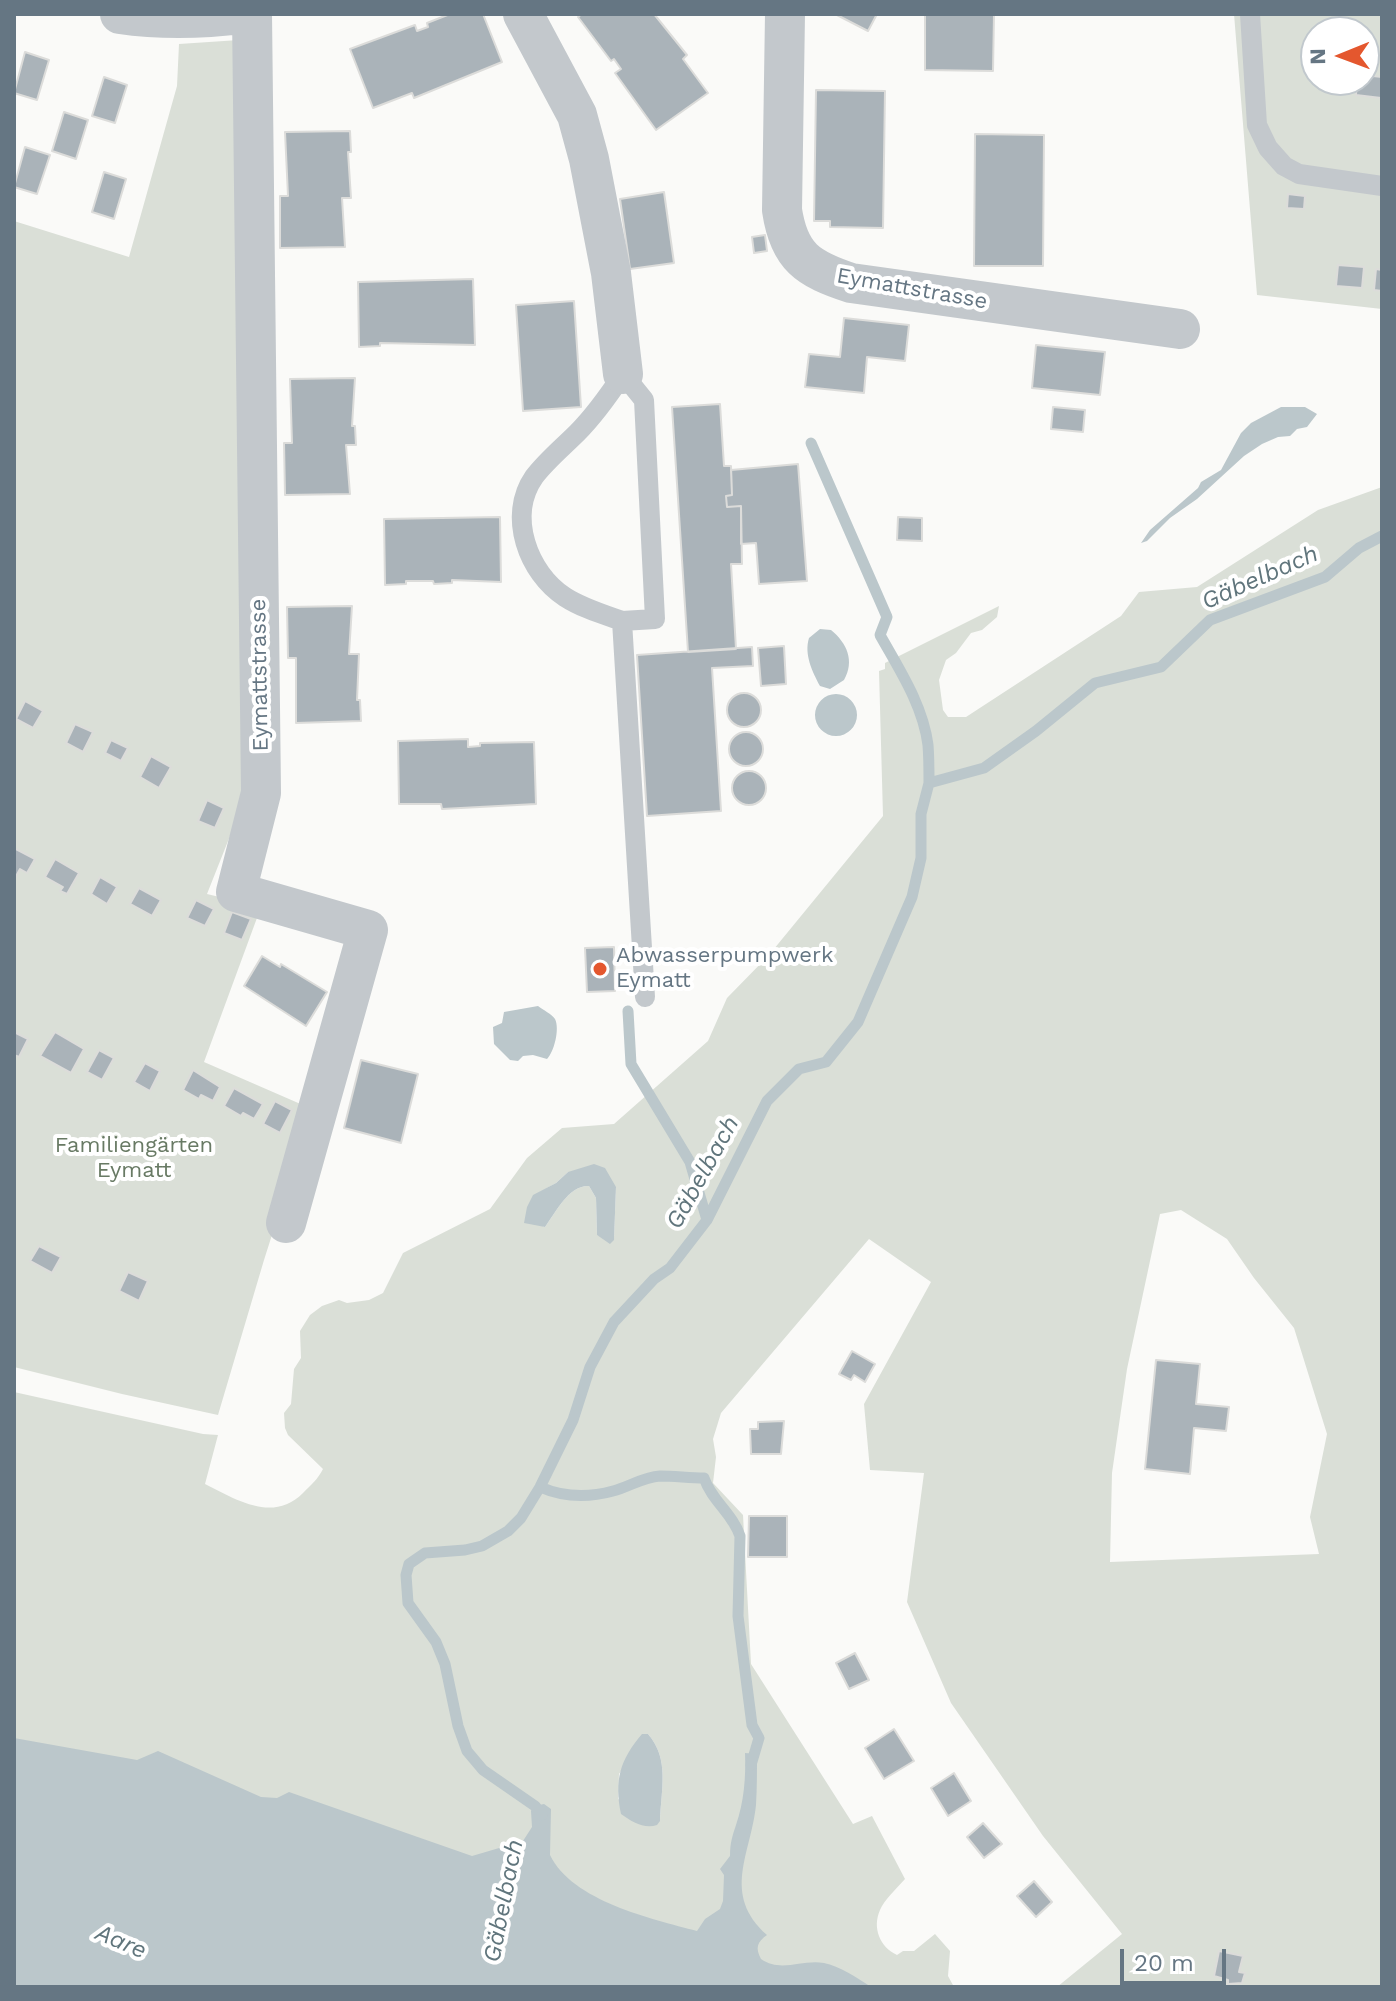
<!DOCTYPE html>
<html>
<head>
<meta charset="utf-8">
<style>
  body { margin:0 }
  #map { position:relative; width:1396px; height:2001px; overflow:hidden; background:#fafaf8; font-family:"Work Sans",sans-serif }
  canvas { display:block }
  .frame { position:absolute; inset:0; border:16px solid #657683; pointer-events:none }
  .north { position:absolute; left:1300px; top:16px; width:80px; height:80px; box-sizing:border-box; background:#fff; border:2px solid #c1c8cd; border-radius:50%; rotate:269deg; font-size:22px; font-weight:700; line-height:32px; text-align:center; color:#657683 }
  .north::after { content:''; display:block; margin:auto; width:28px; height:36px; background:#e4572e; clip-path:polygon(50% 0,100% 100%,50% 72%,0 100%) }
  .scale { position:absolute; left:1120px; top:1949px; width:106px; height:36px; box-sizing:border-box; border:4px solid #657683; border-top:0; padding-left:10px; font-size:24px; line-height:28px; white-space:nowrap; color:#657683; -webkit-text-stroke:6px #fff; paint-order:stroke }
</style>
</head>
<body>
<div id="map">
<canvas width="1396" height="2001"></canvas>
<div class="frame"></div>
<div class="north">N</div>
<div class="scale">20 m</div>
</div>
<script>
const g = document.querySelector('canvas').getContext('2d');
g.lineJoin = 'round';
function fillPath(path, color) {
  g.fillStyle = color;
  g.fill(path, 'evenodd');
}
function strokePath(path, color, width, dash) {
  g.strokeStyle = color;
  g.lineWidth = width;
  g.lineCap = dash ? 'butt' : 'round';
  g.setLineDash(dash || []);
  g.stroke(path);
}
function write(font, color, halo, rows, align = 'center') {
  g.font = font + ' "Work Sans",sans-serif';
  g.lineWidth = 8;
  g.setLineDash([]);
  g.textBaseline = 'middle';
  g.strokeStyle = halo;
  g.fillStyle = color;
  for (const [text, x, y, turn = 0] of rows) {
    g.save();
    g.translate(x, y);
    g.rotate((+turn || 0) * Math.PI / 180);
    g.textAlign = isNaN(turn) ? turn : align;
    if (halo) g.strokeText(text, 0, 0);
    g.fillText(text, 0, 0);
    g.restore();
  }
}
const green = new Path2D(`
  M1234,14H1382V309L1257,295ZM1316,32H1364V80H1316Z
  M239,40L251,783L207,894L261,907L204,1062L312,1109L264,1260L218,1415L122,1394L14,1367V221L129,257L177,86L179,44Z
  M1382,487V1987H1057L1122,1934L1043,1836L951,1703L907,1602L924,1473L870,1470L864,1404L931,1282L869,1239L721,1413L713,1439L716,1457L713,1483L743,1515L751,1664L853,1824L872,1816L905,1879C897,1888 884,1900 880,1910C872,1928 880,1947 897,1955L903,1951H914L935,1934L950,1951L948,1976L954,1987H14V1392L203,1434L218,1435L205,1484C237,1500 273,1523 303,1493C311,1485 318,1479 323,1469L288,1435L285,1428L284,1413L291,1404L294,1369L301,1358L300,1331L310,1315L322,1306L339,1300L347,1303L369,1300L383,1293L403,1253L490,1209L527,1158L562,1128L614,1124L708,1041L727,998L769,955L883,816L879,671L885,669V663L999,606L997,617L982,630L971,633L956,653L946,660L939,680L943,710L948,717H966L1121,616L1139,592L1197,587L1318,510ZM568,1172L616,1187L614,1239L597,1235L596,1198L589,1186C569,1185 556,1212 545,1227L535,1223L533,1196L556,1183ZM1181,1210L1227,1239L1254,1278L1294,1328L1327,1434L1310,1517L1319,1554L1110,1562L1112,1473L1127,1369L1160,1214ZM648,1734C670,1759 661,1790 660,1821L618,1799L619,1774Z`);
const water = new Path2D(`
  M1281,407H1305L1317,414L1307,427L1297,429L1290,436L1278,437L1262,444L1244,456L1197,499L1170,518L1147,541L1141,543L1150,530L1198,488L1201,482L1221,470L1241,433L1251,423Z
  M820,629L831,630C847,643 855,661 844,680L830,689L820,686C812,671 804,654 809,638Z
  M815 715a21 21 0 1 1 42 0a21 21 0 1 1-42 0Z
  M538,1006C543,1010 552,1014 555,1019C560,1029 554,1052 547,1059L533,1055L523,1056L518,1061L510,1060L494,1044L493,1027L502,1023L504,1012Z
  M594,1164L605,1168L616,1187L614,1240L610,1244L597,1235L596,1198L589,1186C569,1185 556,1212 545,1227L524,1223L527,1207L533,1195L556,1183L568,1172Z
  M642,1734H648C670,1759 661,1790 660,1821L657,1825C644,1829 632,1822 621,1814C614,1780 620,1760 642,1734Z
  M14,1738L137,1760L158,1751L261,1797L277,1798L289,1792L472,1856L523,1841L532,1827L531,1811L535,1806L544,1804L551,1809L550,1855C572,1901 652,1919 697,1931L705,1919L720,1909L723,1901L724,1875L720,1869L730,1856C730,1843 732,1837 736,1825C744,1802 746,1777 745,1753L757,1754C757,1771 757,1788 756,1805C751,1854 721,1894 767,1935C757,1942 755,1948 761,1959C781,1973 802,1959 824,1963C839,1966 858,1978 871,1987H14Z`);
const stream = new Path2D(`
  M811,443L887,617L880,635C899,669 923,705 928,745C929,757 929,770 929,783
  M628,1011L631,1064L690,1162L707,1220
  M540,1487C563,1497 588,1498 613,1491C629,1487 643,1477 660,1476C675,1476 689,1478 704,1478C712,1501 733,1514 740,1536L738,1616L752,1725L759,1738L751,1765
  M542,1815L535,1806L483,1770L467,1751L458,1726L445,1664L436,1642L408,1603L406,1575L409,1564L425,1553L465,1550L482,1546L508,1531L521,1518L540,1487L573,1420L590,1367L614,1322L654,1279L670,1268L707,1220L767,1101L799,1069L826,1062L858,1022L912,897L921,858V814L929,783L984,768L1036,731L1095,683L1161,667L1210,620L1325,577L1359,548L1382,536`);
const building = new Path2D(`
  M450,14H483L502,62L414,98L412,93L373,108L350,49L415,25L417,31L428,27L427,23Z
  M582,14H654L687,55L683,59L708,93L656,130L615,73L621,69L614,59L611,61L578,17Z
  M835,14H877L868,31Z
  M925,14H994L993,71L925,70Z
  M25,52L49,60L37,100L14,93Z
  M1364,75L1382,77L1381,98L1356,95L1357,80H1364Z
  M104,77L127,85L115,123L92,116Z
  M816,90L885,91L883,228L830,227V221H814Z
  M64,112L88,120L76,159L52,151Z
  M350,131L351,152H348L351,198H342L345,247L280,248V196H288L285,132Z
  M975,134L1044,135L1043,266H974Z
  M25,147L50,155L37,194L14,187Z
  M104,172L126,179L114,219L92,212Z
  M664,192L674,263L630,269L620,199Z
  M1288,194L1305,196L1304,209L1287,208Z
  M765,235L767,251L754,253L752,237Z
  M1338,265L1364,267L1362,288L1336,286Z
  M1376,269L1382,270V291L1374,290Z
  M473,279L475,345L380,343V346L359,347L358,282Z
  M574,301L581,407L523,411L516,305Z
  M844,318L909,325L905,361L867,357L864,393L805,387L809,354L840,357Z
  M1036,345L1105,352L1100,395L1032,388Z
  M355,378L352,426H355L356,445H346L350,494L285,495L284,443H292L290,379Z
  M720,404L724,466H731L732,495L726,496L727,507L741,506L742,564H731L736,649L688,652L672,407Z
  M1053,407L1085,410L1083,432L1051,429Z
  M798,464L807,581L759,584L756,543L741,544V506L727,507L726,496L732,495L731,470Z
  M500,517L501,582L452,580V583L434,584L433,581H406V584L385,585L384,519Z
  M898,517L922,518V541L897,540Z
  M352,606L349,654H359L357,700H360L361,721L296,723V658H288L287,607Z
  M784,646L786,684L761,686L758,648Z
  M752,647L753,666L712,668L721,811L647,816L637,655Z
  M727 710a17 17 0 1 1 34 0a17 17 0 1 1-34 0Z
  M25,701L43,711L33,728L16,719Z
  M75,724L93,732L83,752L66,743Z
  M729 749a17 17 0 1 1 34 0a17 17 0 1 1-34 0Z
  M468,739V747L480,746V743L534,742L536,804L442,809L441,804H399L398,741Z
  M111,740L128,748L121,761L105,753Z
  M151,756L171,767L159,788L140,777Z
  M732 788a17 17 0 1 1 34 0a17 17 0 1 1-34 0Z
  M207,800L224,808L215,828L198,821Z
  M14,848L35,859L27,873L20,869L14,880Z
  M55,859L79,873L67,894L60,891L63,887L45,877Z
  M100,877L117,887L107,904L91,894Z
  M139,888L161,900L152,916L130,904Z
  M196,900L214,909L205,926L187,918Z
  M232,912L251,919L242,940L224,933Z
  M614,947L615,991L587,992L585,948Z
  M262,956L280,967L281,964L327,992L306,1026L244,986Z
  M14,1032L28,1039L19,1057L14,1055Z
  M55,1032L84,1049L71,1073L40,1056Z
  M99,1050L114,1058L102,1080L87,1072Z
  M361,1060L418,1074L401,1143L344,1128Z
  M145,1063L160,1071L150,1091L134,1082Z
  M193,1070L220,1087L213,1101L201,1095L199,1099L183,1090Z
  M234,1088L263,1104L254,1119L243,1113L241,1116L224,1106Z
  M275,1101L292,1110L280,1133L263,1124Z
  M39,1246L61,1257L52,1273L30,1261Z
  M128,1272L148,1281L139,1301L119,1291Z
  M852,1351L875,1364L865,1382L854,1375L851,1380L839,1374Z
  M1156,1360L1200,1364L1196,1404L1229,1407L1226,1431L1194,1428L1190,1474L1145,1469Z
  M784,1421L781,1454H751L750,1429H758V1422Z
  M749,1516H787V1557H748Z
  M855,1653L869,1680L849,1689L836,1663Z
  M894,1729L914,1761L884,1779L865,1748Z
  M954,1773L971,1801L948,1816L931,1788Z
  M983,1823L1002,1844L984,1858L967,1837Z
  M1034,1881L1052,1902L1036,1917L1017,1896Z
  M1219,1951L1243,1956L1239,1972L1245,1973L1242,1983L1228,1984V1980L1214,1976Z`);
const service = new Path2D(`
  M1250,14L1257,125L1268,148L1284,166L1299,174L1382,186
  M622,621L655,619L644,400L623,374C609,395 595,415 577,433C563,447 546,461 534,477C507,516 528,573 565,597C582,608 602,614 622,621L645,997`);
const minor = new Path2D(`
  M120,14C161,20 202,19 243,14
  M252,14L261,793L236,892L368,930L286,1223
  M523,14L577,115L589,159L611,273L623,374
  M785,14L782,210C789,257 808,269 851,283L1180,329`);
const markers = [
  [600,969,8,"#e4572e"]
];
const streetNames = [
  ["Eymattstrasse",912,289,10],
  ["Eymattstrasse",260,675,-91]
];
const poiNames = [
  ["Abwasserpumpwerk",616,956],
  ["Eymatt",616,981]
];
const parkNames = [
  ["Familiengärten",134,1146],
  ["Eymatt",134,1171]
];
const waterNames = [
  ["Gäbelbach",1260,578,-24],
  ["Gäbelbach",703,1173,-61],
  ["Gäbelbach",504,1901,-79],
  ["Aare",121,1942,23]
];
fillPath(green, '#dadfd7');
fillPath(water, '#bbc7cb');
strokePath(stream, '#bbc7cb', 11);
fillPath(building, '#aab3b9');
strokePath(building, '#dcdcda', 2);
strokePath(service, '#c3c8cc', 20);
strokePath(minor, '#c3c8cc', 40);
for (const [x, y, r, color] of markers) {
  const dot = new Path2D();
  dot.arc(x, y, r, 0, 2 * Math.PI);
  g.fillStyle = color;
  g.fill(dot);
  strokePath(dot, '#fff', 3);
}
write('22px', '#657683', '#fff', streetNames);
write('22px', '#657683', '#fff', poiNames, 'left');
write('22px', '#687a64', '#fff', parkNames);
write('italic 24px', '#60757c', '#fff', waterNames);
</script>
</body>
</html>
